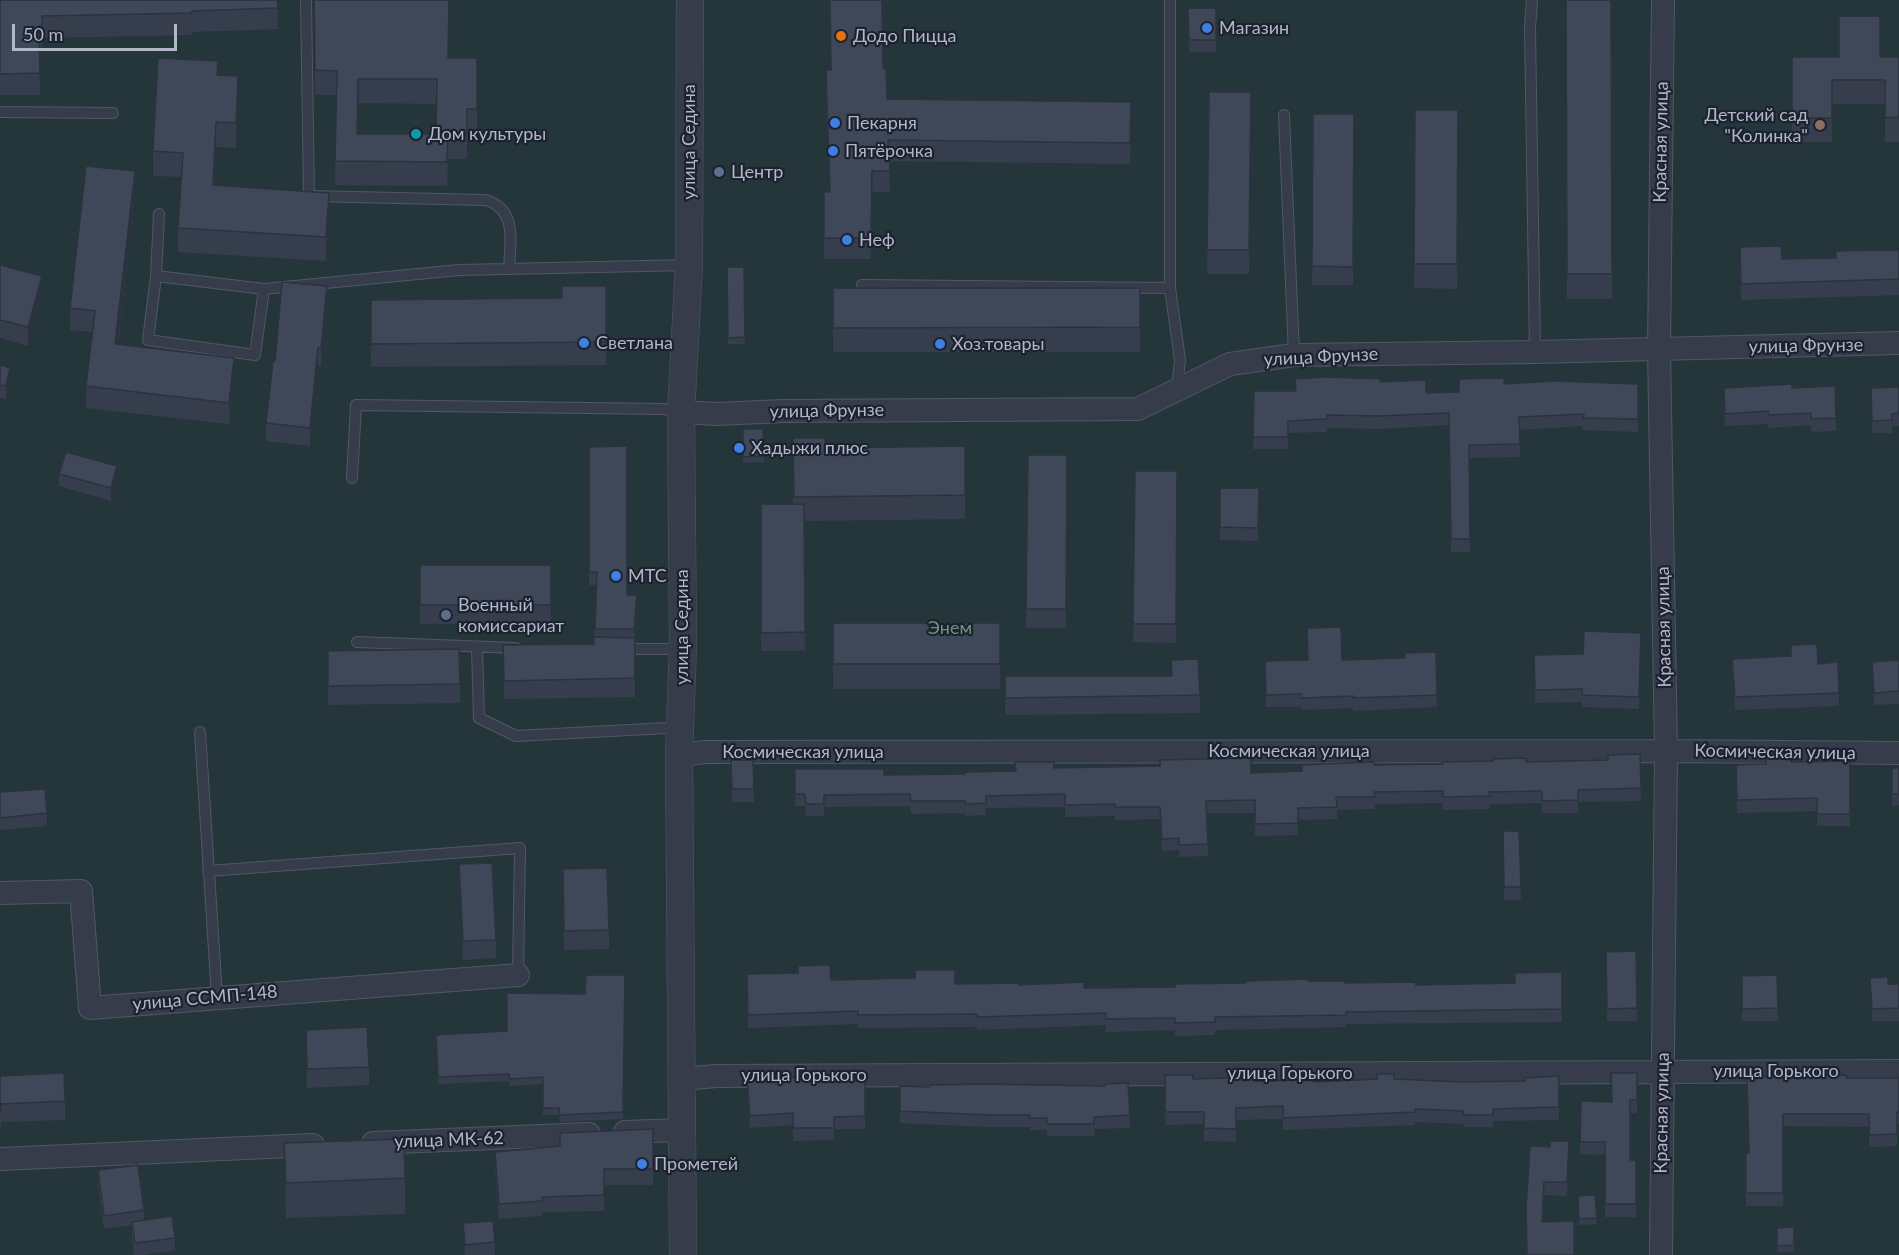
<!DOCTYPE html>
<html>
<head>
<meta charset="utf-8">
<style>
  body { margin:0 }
  #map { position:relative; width:1899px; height:1255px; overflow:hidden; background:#232a3a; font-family:Lato,sans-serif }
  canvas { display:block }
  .scale { position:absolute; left:12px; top:24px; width:165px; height:27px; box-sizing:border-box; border:3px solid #b2b7c6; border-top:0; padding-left:8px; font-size:18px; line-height:21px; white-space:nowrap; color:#b2b7c6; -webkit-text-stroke:4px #1c222f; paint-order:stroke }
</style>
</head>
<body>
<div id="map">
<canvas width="1899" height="1255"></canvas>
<div class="scale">50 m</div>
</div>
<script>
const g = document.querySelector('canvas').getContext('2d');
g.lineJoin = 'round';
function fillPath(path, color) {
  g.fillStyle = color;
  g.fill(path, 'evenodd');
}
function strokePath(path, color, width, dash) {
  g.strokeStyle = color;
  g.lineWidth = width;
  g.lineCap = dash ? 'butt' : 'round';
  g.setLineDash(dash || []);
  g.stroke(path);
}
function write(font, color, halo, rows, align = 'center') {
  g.font = font + ' Lato,sans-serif';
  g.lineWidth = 4.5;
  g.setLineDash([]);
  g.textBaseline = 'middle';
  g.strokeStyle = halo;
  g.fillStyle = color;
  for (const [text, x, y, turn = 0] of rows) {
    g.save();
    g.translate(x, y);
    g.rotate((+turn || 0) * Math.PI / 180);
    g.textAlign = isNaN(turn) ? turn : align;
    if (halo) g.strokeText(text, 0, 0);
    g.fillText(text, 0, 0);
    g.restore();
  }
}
const green = new Path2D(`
  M0,0H1899V1255H0Z`);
const service = new Path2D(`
  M306,0L309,196L486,200C518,210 510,243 509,269
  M1170,0V288L1180,360L1177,389
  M1532,0L1530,28L1535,352
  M0,112L113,113
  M1284,115L1294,355
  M159,214L156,276L148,340L255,355L264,289
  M156,276L264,289L459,270L689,265
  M862,285L1170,288
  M352,478L356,405L664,409L679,412
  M357,642L516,648
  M477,648L479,718L516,736L667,728L678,735
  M621,649H666L683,646
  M200,732L217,997
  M208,871L520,848L518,975`);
const minor = new Path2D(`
  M681,412L716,414L783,411L1138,409L1230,364L1294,355L1535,352L1899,343
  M679,755L706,752L1666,751L1899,753
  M0,893L81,891L90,1008L518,975
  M681,1079L716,1076L1899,1071
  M625,1132L682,1130
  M373,1143L589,1134
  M0,1159L313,1145
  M1661,1255L1666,751L1659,349L1663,0`);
const tertiary = new Path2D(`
  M683,1255L679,755L683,646L681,412L689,265L690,0`);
const wall = new Path2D(`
  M0,0H277L278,29L192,32V35L42,38V47H39L40,95H0Z
  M314,0L449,58L477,83V134H467V159H448L447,186L335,185L336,95H315ZM358,103L437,104L436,134H357Z
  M829,0H882L883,68L887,99L1131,102L1130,164L889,161L890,192H872L871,259H824V192H830L826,91V70H831Z
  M1566,0H1611L1612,299H1567Z
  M1188,8H1216V52H1189Z
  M1792,57H1899V142H1885V104H1832V142H1792Z
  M218,75L238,100L236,148L216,147L214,186L329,217L326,261L178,252V228L181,177L153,176V151Z
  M1209,92H1251L1249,274H1207Z
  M1415,110H1458L1457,289L1414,288Z
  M1313,114H1354L1353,285H1312Z
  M135,193L118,345L234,380L229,424L86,408V386L92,332L70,330V308Z
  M1740,247L1782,259L1836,258L1899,250V295L1741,300Z
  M0,265L42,295L28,346L0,338Z
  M727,267H744L745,344H728Z
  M606,286V365L371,367V300L562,298Z
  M833,288H1140V352H833Z
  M327,305L321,366H318L310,446L266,441V423L275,361Z
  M0,365L10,380L6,399L0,398Z
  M1459,379L1504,384H1638V432L1583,430V426L1519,430L1520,457L1469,458L1470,552H1451L1449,425L1379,429L1327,428V432L1288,433V449H1253L1254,391H1295L1380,382L1426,393L1459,392Z
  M1835,386L1836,431L1811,432V425L1769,428L1768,424L1725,426L1724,388H1792Z
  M1899,387V426H1892V433H1872L1871,388Z
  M743,429H763L764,462L743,463Z
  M793,438L825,448L965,446V519L804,521L805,651H761V504H793Z
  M589,447L627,595L637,608L635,638V697L504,699L503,645L594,644L596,585H589Z
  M1028,455H1067L1066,628H1026Z
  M1135,471H1177L1176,643L1133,642Z
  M59,474L117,479L111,501L59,486Z
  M1220,488H1259L1258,541L1220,540Z
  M420,565H551V623L420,624Z
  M833,623H1000V689H833Z
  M1791,645L1818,664L1839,693V706L1735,710L1732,659L1791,656Z
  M1641,646L1639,709L1582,707V702L1535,703L1534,655L1583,654Z
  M459,649L460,703L328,705V651Z
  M1436,652L1437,707L1353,711V708L1301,710V707H1266L1265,661L1405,658Z
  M1171,660L1200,695V713L1005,715V676H1171Z
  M1899,660V704L1874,705L1872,662Z
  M1640,754L1641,801L1578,802V813H1542V803L1490,804V809L1443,810V803L1375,804V809L1337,810V819L1298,820V835L1255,836V813H1207L1208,856L1179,857V850L1162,851L1160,819L1115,820V816L1065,817V807L986,808V815L965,816V813L911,814L910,806L824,807V816H806L805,806H795V769L884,775L965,774L1054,768L1251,773L1302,771L1374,765L1608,760Z
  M731,760H753L754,802H732Z
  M1850,761V826H1817V811L1737,813L1736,765L1766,764L1791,762Z
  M1892,768H1899V805L1892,806Z
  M0,792L47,813V826L0,830Z
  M1503,831H1519L1521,900H1504Z
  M459,864L496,940V958L463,960Z
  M563,888L609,930V949L564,950Z
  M1636,951L1637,1021H1607L1606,952Z
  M1562,972V1022L1346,1024V1027L1215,1030V1035L1175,1036V1030L1106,1032V1025L977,1030V1027L858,1028V1024L748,1028L747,974L831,980L955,984L1019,985L1084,988L1175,987L1308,981L1416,985L1515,983Z
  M625,975L623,1119L560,1122L559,1115H543V1084L510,1086L509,1081L438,1084L436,1035L507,1031Z
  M1777,975L1778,1021H1742V976Z
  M1870,978L1888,984H1899V1021H1872Z
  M306,1030L369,1067V1085L307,1088Z
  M1637,1073V1113H1630V1160H1636V1217H1605V1155L1580,1154L1581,1101L1611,1102Z
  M1165,1075L1193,1079L1314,1082L1394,1079L1463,1082L1525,1081L1559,1076V1120L1493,1121V1127H1464L1463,1124L1415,1122V1125L1283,1130V1119L1236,1120V1142L1204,1141V1124L1165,1125Z
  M0,1076L65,1101V1120L1,1122V1130H0Z
  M1747,1077L1846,1078H1899V1124L1897,1125V1146L1869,1147V1127L1783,1126V1206H1746V1153H1749Z
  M747,1078L806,1082L865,1081V1129H834V1140L793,1141V1125L750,1128Z
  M900,1086L1130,1115V1128L1094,1129V1136H1047V1130H1030V1127H988L900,1123Z
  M653,1129V1185H604V1211L542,1212V1216L499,1219L495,1167V1152L560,1146Z
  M284,1143L405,1178V1214L286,1218Z
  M1530,1146L1569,1155L1567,1196L1544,1195L1543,1222L1527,1255Z
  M98,1170L144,1210V1220L175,1238V1250L142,1255H134L132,1235V1225L104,1229L98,1183Z
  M1595,1195L1597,1224L1579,1225L1578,1196Z
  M463,1223L495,1242V1255H465Z
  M1777,1228L1794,1245V1252H1777Z`);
const shadedWall = new Path2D(`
  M238,76V100L236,148V123Z
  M216,122V147L213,210V185Z
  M135,171V193L115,366V344Z
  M329,193V217L326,261V237Z
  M42,276V295L28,346V327Z
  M327,286V305L321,366V348Z
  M318,348V366L310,446V428Z
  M234,358V380L229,424V403Z
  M10,368V380L6,399V386Z
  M117,466V479L111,501V488Z
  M637,595V608L634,641V629Z`);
const building = new Path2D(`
  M0,0H277L278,8L192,11V13L42,16V26H39L40,73L0,74Z
  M314,0H449L448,58H477V109H467V135L448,134L447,162L335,161L337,71L315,70ZM358,79H437L436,134H357Z
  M830,0H882L883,68H886L887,99L1131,102L1130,143L888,140L890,171H872L871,238H824V192H830L826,70H831Z
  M1566,0H1611L1612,274H1567Z
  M1188,8H1216V40H1189Z
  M1839,16H1880V57H1899V117L1885,118V80H1832V118H1792V57H1839Z
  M158,58L218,61L217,75L238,76L236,123L216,122L213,185L329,193L326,237L178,228L183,153L153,151Z
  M1209,92H1251L1249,250H1207Z
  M1415,110H1458L1457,264H1414Z
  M1313,114H1354L1353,267L1312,266Z
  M86,166L135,171L115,344L234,358L229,403L86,386L95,311L70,308Z
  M1781,246L1782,259L1836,258V251L1899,250V279L1741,284L1740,247Z
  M0,265L42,276L28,327L0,320Z
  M727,267H744L745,337L728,338Z
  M282,282L327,286L321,348H318L310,428L266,423L273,361H275Z
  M562,286H606V342L371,344V300L562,298Z
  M833,288H1140V327L833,328Z
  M0,365L10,368L6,386L0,385Z
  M1326,377L1380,379V382L1426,380V393L1459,392V379L1504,378V384L1554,381L1638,384V419L1583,418L1584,414L1519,417L1520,444L1469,445L1470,539H1451L1449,413L1379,416L1327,415V419L1288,421V437H1253L1254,391H1296L1295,379Z
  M1792,384V388L1835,386L1836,418L1811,419V413L1769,415L1768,411L1725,414L1724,388Z
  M1899,387V413L1892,414V420L1872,421L1871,388Z
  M743,429H763L764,456L743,457Z
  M793,438H825V448L965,446V495L794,497Z
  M627,446V595H637L634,629H595L597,572H589V447Z
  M66,452L117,466L111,488L59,474Z
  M1028,455H1067L1066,609H1026Z
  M1135,471H1177L1176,624H1133Z
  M1220,488H1259L1258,528L1220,527Z
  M761,504H804L805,632L761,633Z
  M420,565H551V605H420Z
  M833,623H1000V664H833Z
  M1341,627L1342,660L1405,658V653L1436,652L1437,695L1353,698V696L1301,698V694L1266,695L1265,661L1308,660L1307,628Z
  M1584,631L1641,633L1639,697L1582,695V689L1535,690L1534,655L1583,654Z
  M594,637L635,638V678L504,681L503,645L594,644Z
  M1817,644L1818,664L1838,662L1839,693L1735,697L1732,659L1791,656V645Z
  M459,649L460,684L328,686V651Z
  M1198,659L1200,695L1005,698V676H1172L1171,660Z
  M1899,660V691L1874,693L1872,662Z
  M1791,753V762L1850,761V814H1817V798L1737,800L1736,765L1766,764V754Z
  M1640,754L1641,788L1578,790V800L1542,801V791L1489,792L1490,796L1443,797V791L1374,792L1375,797H1336L1337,807L1298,808V823L1255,824V800L1206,801L1208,844L1179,845V838L1162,839L1160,807H1115V804L1065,805V794L986,796V803L965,804V801H911L910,794L824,795V804H806L805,794H795V769H884V775L965,774V772L1016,771L1015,762H1054V768L1160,766V760L1251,758V773L1302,771V765L1345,763L1374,762V765L1443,764L1442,762L1493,761V759L1526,758V762L1608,760V755Z
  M731,760H753L754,789H732Z
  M1892,768H1899V794H1892Z
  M45,789L47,813L0,818V792Z
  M1503,831H1519L1521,887H1504Z
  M492,863L496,940L463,941L459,864Z
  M607,868L609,930L564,931L563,869Z
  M1636,951L1637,1008L1607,1009L1606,952Z
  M830,965L831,980L915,978V970H955V984L1019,983V985L1084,982V988L1175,987V984L1246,983V981L1308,979V981H1345V983L1415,982L1416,985L1515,983V973L1562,972V1009L1346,1012V1015L1215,1017V1022L1175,1023V1018L1106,1019V1013L977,1017V1014L858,1015V1011L748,1015L747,974L798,973V966Z
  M586,975H625L623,1112L560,1115L559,1108H543V1077L510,1079L509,1074L438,1077L436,1035L507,1031V993L585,994Z
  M1777,975L1778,1008L1742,1009V976Z
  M1888,977V984H1899V1008L1872,1009L1870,978Z
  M367,1027L369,1067L307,1069L306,1030Z
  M64,1073L65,1101L1,1104V1111L0,1112V1076Z
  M1611,1073H1637V1100H1630V1160H1636V1204H1605V1142H1580L1581,1101L1612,1102Z
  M1377,1074H1394V1079L1463,1082L1525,1081V1078L1559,1076V1107L1493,1109V1115H1464L1463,1111L1415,1109V1112L1283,1118V1106L1236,1108V1129L1204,1128V1112H1165V1075H1193V1079L1255,1077V1081L1314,1080V1082L1377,1079Z
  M1846,1075V1078H1899V1112H1897V1134L1869,1135V1114H1783V1193H1746V1153H1749L1747,1077Z
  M806,1077V1082L865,1081V1116L834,1117V1128H793V1113L750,1116L747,1078Z
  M1128,1083L1130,1115L1094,1117V1124H1047V1118H1030V1115H988L900,1111V1086L930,1087V1085L983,1084L1105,1086V1084Z
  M653,1129V1169H604V1195L542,1197V1201L499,1204L495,1152L560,1146V1133Z
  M404,1139L405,1178L286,1183L284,1143Z
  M1550,1141H1569L1567,1182H1544L1542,1222L1574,1221V1255H1527L1526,1208L1530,1146L1550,1147Z
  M138,1165L144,1210L104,1216L98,1170Z
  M1595,1195L1597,1218L1579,1219L1578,1196Z
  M172,1216L175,1238L135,1243L132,1222Z
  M493,1221L495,1242L465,1245L463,1223Z
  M1794,1227V1245L1777,1246V1228Z`);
const markers = [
  [1207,28,6,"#3f7fe0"],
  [841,36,6,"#e8710a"],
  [835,123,6,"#3f7fe0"],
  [1820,125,6,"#8d6e63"],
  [416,134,6,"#0f9aa8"],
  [833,151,6,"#3f7fe0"],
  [719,172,6,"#5c6f8a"],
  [847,240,6,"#3f7fe0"],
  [584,343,6,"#3f7fe0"],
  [940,344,6,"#3f7fe0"],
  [739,448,6,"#3f7fe0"],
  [616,576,6,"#3f7fe0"],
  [446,615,6,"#5c6f8a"],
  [642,1164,6,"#3f7fe0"]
];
const poiNames = [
  ["Магазин",1219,28],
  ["Додо Пицца",853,36],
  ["Детский сад",1808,115,"right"],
  ["\"Колинка\"",1808,136,"right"],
  ["Пекарня",847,123],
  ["Дом культуры",428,134],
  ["Пятёрочка",845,151],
  ["Центр",731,172],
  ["Неф",859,240],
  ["Светлана",596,343],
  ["Хоз.товары",952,344],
  ["Хадыжи плюс",751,448],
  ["МТС",628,576],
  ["Военный",458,605],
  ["комиссариат",458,626],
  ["Прометей",654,1164]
];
const streetNames = [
  ["улица Седина",689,142,-90],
  ["Красная улица",1661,142,-89],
  ["улица Фрунзе",1806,346,-1],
  ["улица Фрунзе",1321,357,-3],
  ["улица Фрунзе",827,411,-1],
  ["улица Седина",682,627,-90],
  ["Красная улица",1664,627,-91],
  ["Космическая улица",1289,751],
  ["Космическая улица",803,752],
  ["Космическая улица",1775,752,1],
  ["улица ССМП-148",205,998,-5],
  ["улица Горького",1776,1071],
  ["улица Горького",1290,1073],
  ["улица Горького",804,1075],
  ["Красная улица",1662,1113,-89],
  ["улица МК-62",449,1140,-2]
];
const parkNames = [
  ["Энем",950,628]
];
fillPath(green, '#25363b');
strokePath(service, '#525765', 12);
strokePath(minor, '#525765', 24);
strokePath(tertiary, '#525765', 28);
strokePath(service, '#373c4a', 10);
strokePath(minor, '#373c4a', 22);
strokePath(tertiary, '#373c4a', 27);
fillPath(wall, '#363e4d');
fillPath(shadedWall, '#2c323e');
fillPath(building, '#3f4859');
strokePath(building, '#2c323e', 1.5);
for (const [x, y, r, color] of markers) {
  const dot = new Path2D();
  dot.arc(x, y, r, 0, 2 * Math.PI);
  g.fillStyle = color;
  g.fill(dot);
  strokePath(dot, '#1c222f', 2);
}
write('18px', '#b2b7c6', '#1c222f', poiNames, 'left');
write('18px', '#b2b7c6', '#1c222f', streetNames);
write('18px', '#6a9679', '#1c222f', parkNames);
</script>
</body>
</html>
